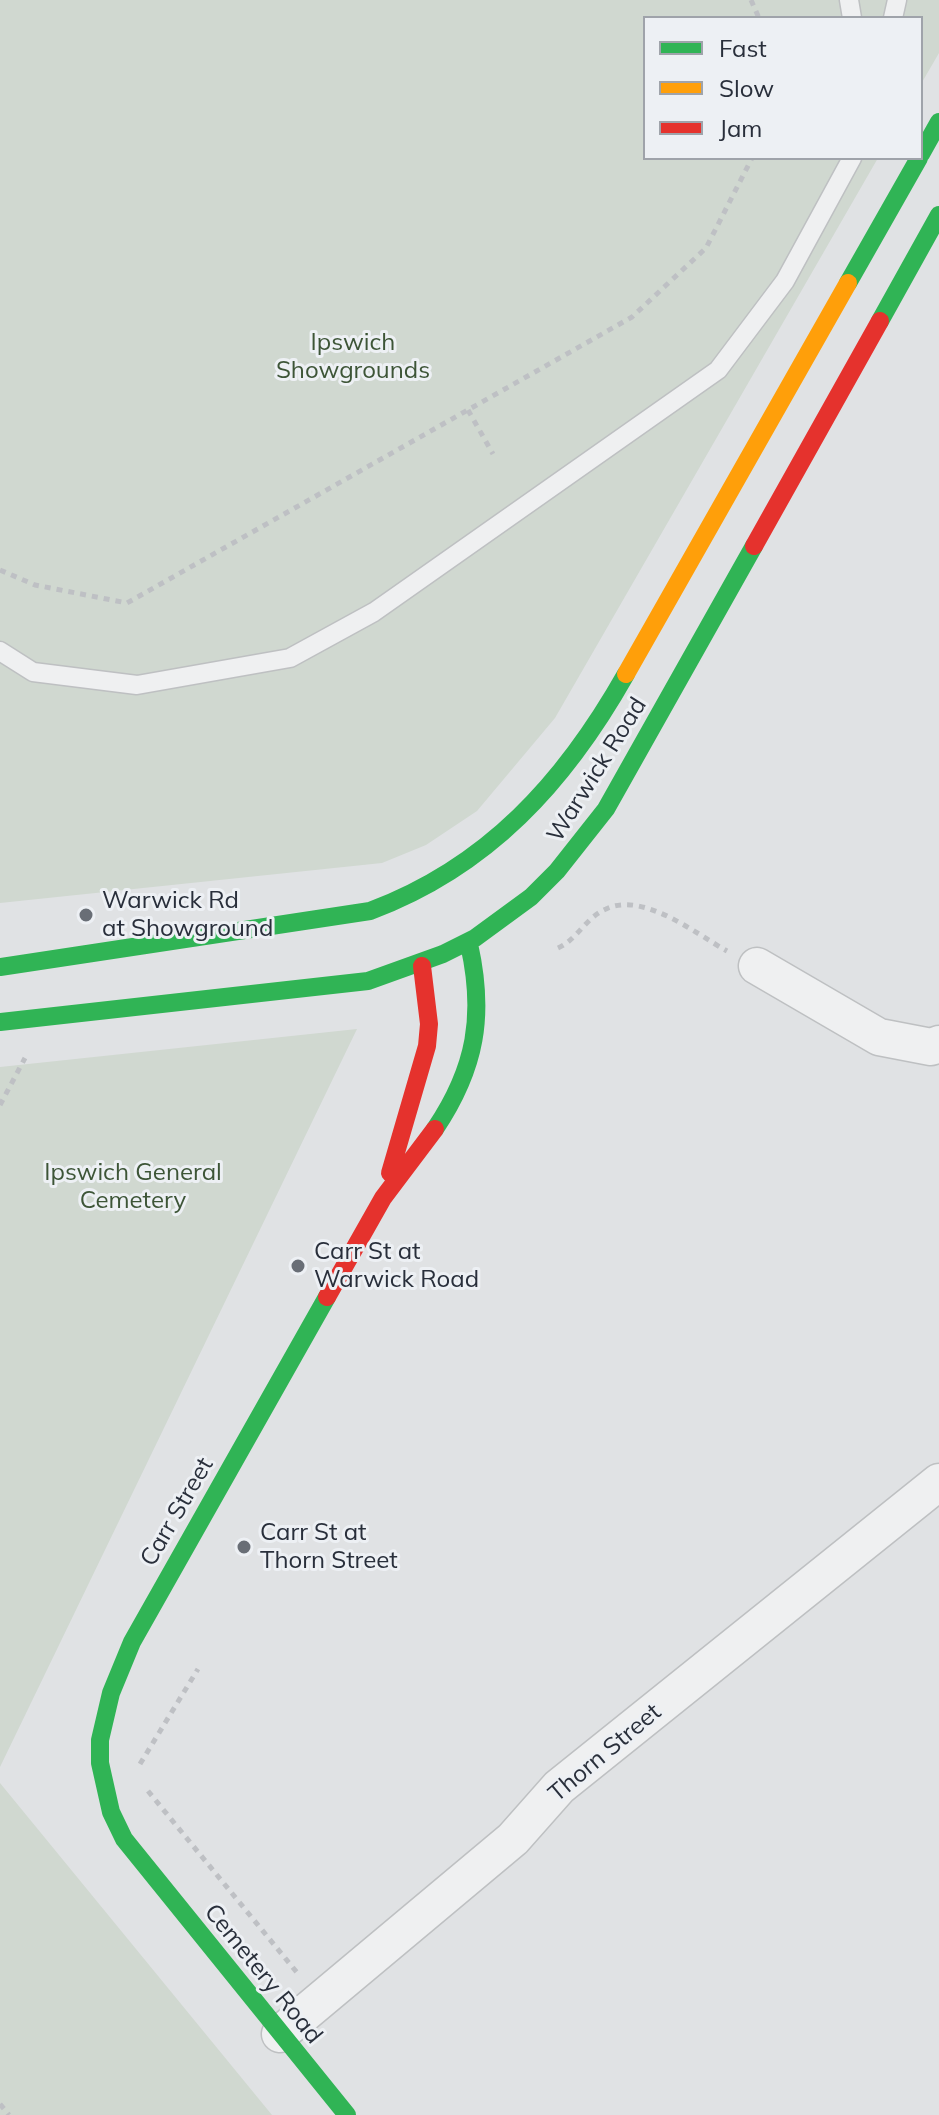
<!DOCTYPE html>
<html>
<head>
<meta charset="utf-8">
<style>
  body { margin:0 }
  #map { position:relative; width:939px; height:2115px; overflow:hidden; background:#e0e2e4; font-family:Mulish,sans-serif }
  canvas { display:block }
  .legend { position:absolute; left:643px; top:16px; width:280px; height:144px; box-sizing:border-box; background:#edf0f4; border:2px solid #9fa3aa; margin:0; padding:10px 14px; list-style:none; font-size:24px; color:#292f3b }
  .legend li { display:flex; align-items:center; gap:16px; height:40px }
  .legend b { width:40px; border:2px solid #9fa3aa }
</style>
</head>
<body>
<div id="map">
<canvas width="939" height="2115"></canvas>
<ul class="legend">
<li><b style="height:10px;background:#30b455"></b>Fast</li>
<li><b style="height:10px;background:#ff9f0a"></b>Slow</li>
<li><b style="height:10px;background:#e5322d"></b>Jam</li>
</ul>
</div>
<script>
const g = document.querySelector('canvas').getContext('2d');
g.lineJoin = 'round';
function fillPath(path, color) {
  g.fillStyle = color;
  g.fill(path, 'evenodd');
}
function strokePath(path, color, width, dash) {
  g.strokeStyle = color;
  g.lineWidth = width;
  g.lineCap = dash ? 'butt' : 'round';
  g.setLineDash(dash || []);
  g.stroke(path);
}
function write(font, color, halo, rows, align = 'center') {
  g.font = font + ' Mulish,sans-serif';
  g.lineWidth = 6;
  g.setLineDash([]);
  g.textBaseline = 'middle';
  g.strokeStyle = halo;
  g.fillStyle = color;
  for (const [text, x, y, turn = 0] of rows) {
    g.save();
    g.translate(x, y);
    g.rotate((+turn || 0) * Math.PI / 180);
    g.textAlign = isNaN(turn) ? turn : align;
    if (halo) g.strokeText(text, 0, 0);
    g.fillText(text, 0, 0);
    g.restore();
  }
}
const green = new Path2D(`
  M0,0H939V53L921,84V18H645V158H878L555,718L477,811L426,845L382,863L0,903Z
  M357,1029L0,1767V1067Z
  M0,1783L272,2115H0Z`);
const path = new Path2D(`
  M751,0L759,18
  M468,410L493,454
  M0,570L35,585L127,603L632,317L706,248L752,158
  M558,948C578,939 585,918 606,909C643,891 696,934 727,951
  M0,1105L25,1058
  M140,1764L198,1669
  M148,1791L299,1975
  M0,2104L9,2115`);
const lane = new Path2D(`
  M849,0L852,18
  M893,18L897,0
  M0,651L33,672L137,685L290,658L374,612L718,370L785,281L852,158`);
const street = new Path2D(`
  M757,966L879,1037L931,1047L939,1044
  M280,2034L513,1839L559,1787L939,1482`);
const fast = new Path2D(`
  M921,154L939,122
  M848,283L919,158
  M880,321L939,215
  M0,967L370,911C488,867 565,782 626,674
  M0,1022L368,981L443,954L475,938L531,897L557,871L606,809L754,546
  M435,1129C476,1068 485,1015 469,944
  M327,1297L132,1642L111,1693L100,1740V1763L111,1812L124,1839L347,2115`);
const slow = new Path2D(`
  M626,674L848,283`);
const jam = new Path2D(`
  M754,546L880,321
  M390,1173L427,1046L429,1024L422,966
  M327,1297L383,1198L435,1129`);
const markers = [
  [86,915,8,"#696e76"],
  [298,1266,8,"#696e76"],
  [244,1547,8,"#696e76"]
];
const parkNames = [
  ["Ipswich",353,343],
  ["Showgrounds",353,371],
  ["Ipswich General",133,1173],
  ["Cemetery",133,1201]
];
const streetNames = [
  ["Warwick Road",597,770,-58],
  ["Carr Street",177,1512,-60],
  ["Thorn Street",605,1753,-40],
  ["Cemetery Road",263,1974,51]
];
const poiNames = [
  ["Warwick Rd",102,901],
  ["at Showground",102,929],
  ["Carr St at",314,1252],
  ["Warwick Road",314,1280],
  ["Carr St at",260,1533],
  ["Thorn Street",260,1561]
];
fillPath(green, '#d0d8d0');
strokePath(lane, '#bec0c2', 21);
strokePath(street, '#bec0c2', 39);
strokePath(path, '#bec0c4', 5, [6, 6]);
strokePath(lane, '#eff0f1', 18);
strokePath(street, '#eff0f1', 36);
strokePath(fast, '#30b455', 18);
strokePath(slow, '#ff9f0a', 18);
strokePath(jam, '#e5322d', 18);
for (const [x, y, r, color] of markers) {
  const dot = new Path2D();
  dot.arc(x, y, r, 0, 2 * Math.PI);
  g.fillStyle = color;
  g.fill(dot);
  strokePath(dot, '#edf0f4', 3);
}
write('24px', '#3d5537', '#edf0f4', parkNames);
write('24px', '#292f3b', '#edf0f4', streetNames);
write('24px', '#292f3b', '#edf0f4', poiNames, 'left');
</script>
</body>
</html>
